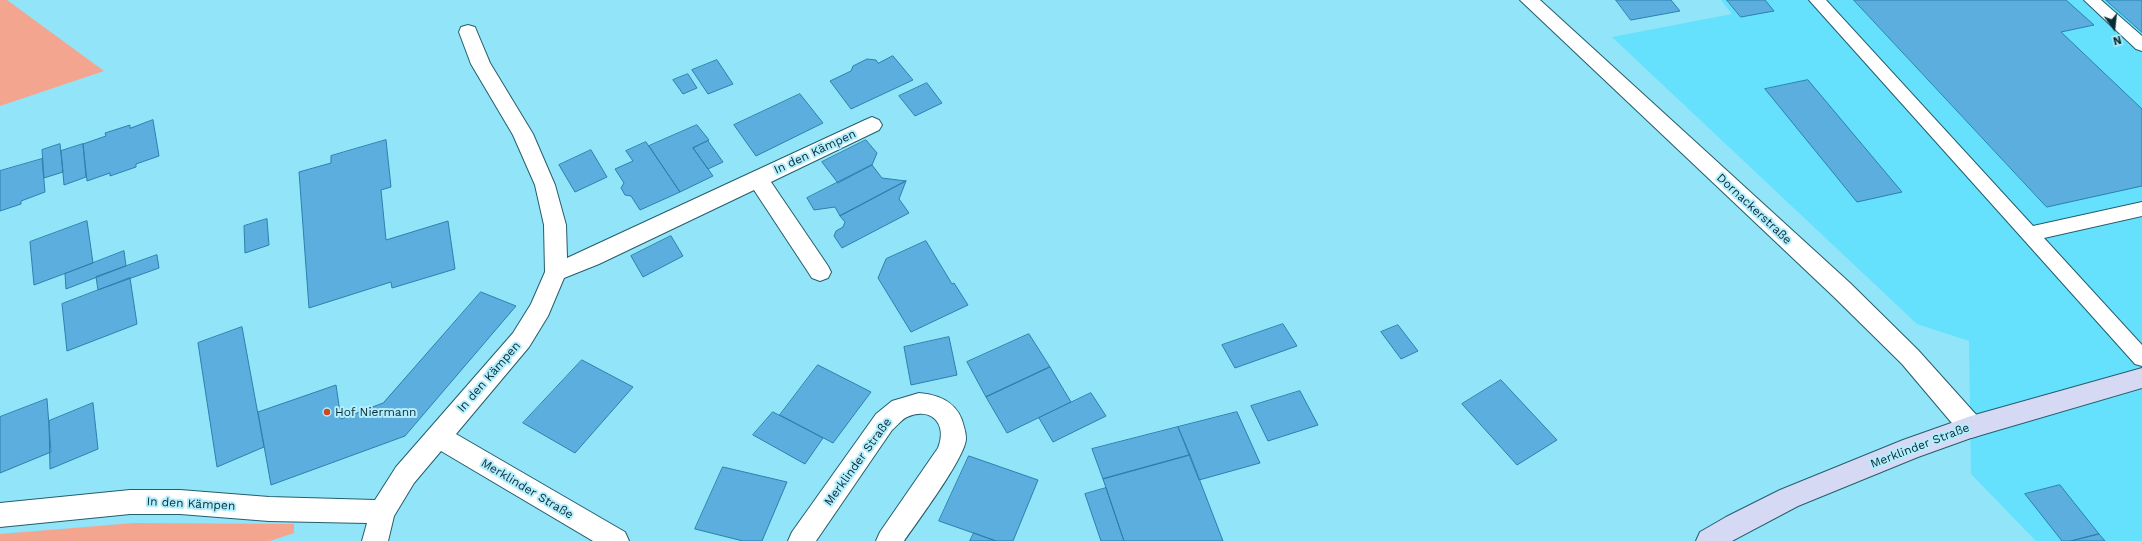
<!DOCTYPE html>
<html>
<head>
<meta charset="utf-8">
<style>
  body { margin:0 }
  #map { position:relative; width:2142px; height:541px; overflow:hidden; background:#92e4f9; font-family:"Work Sans",sans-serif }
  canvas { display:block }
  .north { position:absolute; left:2094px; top:8px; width:40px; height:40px; -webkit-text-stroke:3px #b3eefe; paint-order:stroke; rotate:165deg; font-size:11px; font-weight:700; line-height:16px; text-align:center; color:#082c34 }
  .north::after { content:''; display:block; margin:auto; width:14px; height:18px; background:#082c34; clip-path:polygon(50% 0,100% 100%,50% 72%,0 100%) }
</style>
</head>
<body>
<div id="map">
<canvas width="2142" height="541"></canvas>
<div class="north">N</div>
</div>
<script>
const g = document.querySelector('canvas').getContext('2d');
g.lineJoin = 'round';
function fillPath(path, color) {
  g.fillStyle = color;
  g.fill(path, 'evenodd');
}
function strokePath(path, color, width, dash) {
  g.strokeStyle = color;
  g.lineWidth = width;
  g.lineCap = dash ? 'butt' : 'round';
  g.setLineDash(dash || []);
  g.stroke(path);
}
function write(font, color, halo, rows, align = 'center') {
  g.font = font + ' "Work Sans",sans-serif';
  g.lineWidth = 4;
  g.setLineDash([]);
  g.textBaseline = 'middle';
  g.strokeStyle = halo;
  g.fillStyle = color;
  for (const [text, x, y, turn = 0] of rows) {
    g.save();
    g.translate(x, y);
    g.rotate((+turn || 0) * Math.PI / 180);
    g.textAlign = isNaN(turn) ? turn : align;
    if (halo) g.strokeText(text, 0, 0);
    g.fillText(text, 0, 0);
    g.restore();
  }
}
const built = new Path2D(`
  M1721,0H2142V541H2036L1971,474L1969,341L1917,324L1612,37L1732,14Z`);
const green = new Path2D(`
  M0,0H7L104,71L0,106Z
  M134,523L294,524V533L270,541H0V534Z`);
const building = new Path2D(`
  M1616,0H1671L1680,11L1631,20Z
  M1727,0H1765L1774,11L1741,17Z
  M1854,0H2066L2094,25L2061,32L2142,109V186L2047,207Z
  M2106,0H2142V32Z
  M893,56L913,80L851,109L830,81L851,71L853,66L867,59L876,60L878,63Z
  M717,60L733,84L708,94L692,70Z
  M688,74L697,88L683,94L673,80Z
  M1808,80L1902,192L1857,202L1765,89Z
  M927,83L942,103L915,116L899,96Z
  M800,94L823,123L756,156L734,125Z
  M153,120L159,156L136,164V167L110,176V173L87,181L83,144L106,136L105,133L130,125V128Z
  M697,125L709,140L693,148L713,176L680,192L649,146Z
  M386,140L391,187L381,190L386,240L448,221L455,269L392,288L391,282L309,308L299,172L331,163V156Z
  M866,140L877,153L872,165L838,183L822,162Z
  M708,141L723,162L708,169L693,148Z
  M646,142L680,192L640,210L631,196L625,195L621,188L624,183L615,169L633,161L626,151Z
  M60,144L63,172L44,178L42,150Z
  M83,144L86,177L64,185L61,151Z
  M591,150L607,177L575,192L559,165Z
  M42,159L45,192L21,201V204L0,211V171Z
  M872,165L882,178L906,181L840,216L835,207L814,210L807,198Z
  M906,181L899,199L909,213L842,248L834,236L836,231L843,227L845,222L840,216Z
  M267,219L269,245L245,253L244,226Z
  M87,221L93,263L34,285L30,242Z
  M671,236L683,256L643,277L631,256Z
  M926,241L952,284L954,283L968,305L911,332L878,278L886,259Z
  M124,251L126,266L66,289L65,274Z
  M157,255L159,268L98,290L96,277Z
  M130,278L137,324L67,351L62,304Z
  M481,292L516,306L405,436L271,485L258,412L336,385L341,419L383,403Z
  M1283,324L1297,346L1235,368L1222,345Z
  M1398,325L1418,351L1401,359L1381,332Z
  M242,327L264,447L217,467L198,343Z
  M1029,334L1050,367L986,397L967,362Z
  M949,337L957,375L911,385L904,347Z
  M582,360L633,387L575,453L523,423Z
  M818,365L871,392L833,443L780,415Z
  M1050,367L1071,402L1007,433L986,397Z
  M1501,380L1557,440L1517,465L1462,404Z
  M1300,391L1318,425L1268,441L1251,406Z
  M1091,393L1106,416L1053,442L1039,418Z
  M47,399L51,452L0,473V417Z
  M93,403L98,449L50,469L49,421Z
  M773,412L823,438L805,464L753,435Z
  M1237,412L1260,463L1199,480L1178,427Z
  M1178,427L1190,455L1103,479L1092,449Z
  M1190,455L1223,541H1124L1103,479Z
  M969,456L1038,480L1013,541H996L939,521Z
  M723,467L787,482L762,541H743L695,529Z
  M2060,485L2099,534L2071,541H2062L2025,494Z
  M1106,488L1124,541H1101L1085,494Z
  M974,533L996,541H970Z
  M2099,534L2105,541H2071Z`);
const lane = new Path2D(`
  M1809,0H1826L2033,226L2142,202V216L2044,238L2142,345V366L2135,364Z
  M2084,0H2101L2142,36V51L2136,49Z`);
const street = new Path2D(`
  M1520,0H1540L1850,283L1918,350L1980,419L1983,427L1980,435L1971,438L1962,435L1902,364L1834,297Z
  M468,25L475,27L477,32L490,63L533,134L555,185L566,225L567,258L865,120L872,117L879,120L882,125L879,130L771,182L828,266L831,272L828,278L820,281L812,278L754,190L599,264L564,278L548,316L529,347L456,434L625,532L629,541H593L441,451L414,483L394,516L388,541H362L367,523L269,521L180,514H130L0,527V503L130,490H180L269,497L375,500L396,467L513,333L531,304L545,272L544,225L535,185L513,135L471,64L459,32L461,27Z
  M919,393C941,395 959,403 964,427C965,430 966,435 966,439C965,458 917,522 904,541H876L880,532L938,448C948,424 931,406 907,417C902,419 897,426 892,430L816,541H788L792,532L876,414L892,401Z`);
const secondary = new Path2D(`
  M2142,368V388L1971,438L1918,457L1798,506L1732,541H1696L1700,532L1726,517L1780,490L1903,440L1971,416Z`);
const markers = [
  [327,412,4,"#cf461f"]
];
const streetNames = [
  ["In den Kämpen",815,152,-25],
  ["Dornackerstraße",1754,209,43],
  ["In den Kämpen",489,377,-49],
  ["Merklinder Straße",1920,446,-21],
  ["Merklinder Straße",858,462,-54],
  ["Merklinder Straße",527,489,31],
  ["In den Kämpen",191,504,3]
];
const poiNames = [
  ["Hof Niermann",335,412]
];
fillPath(built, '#65e0fd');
fillPath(green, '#f3a58f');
fillPath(building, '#5baedd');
strokePath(building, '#2b81ae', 1);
strokePath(lane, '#245e6c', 2);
strokePath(street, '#245e6c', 2);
strokePath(secondary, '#245e6c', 2);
fillPath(lane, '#fff');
fillPath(street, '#fff');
fillPath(secondary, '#d5d9f4');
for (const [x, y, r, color] of markers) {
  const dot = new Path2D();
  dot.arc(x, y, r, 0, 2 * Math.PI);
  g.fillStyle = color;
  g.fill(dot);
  strokePath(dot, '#b3eefe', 1.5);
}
write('12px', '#082c34', '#b3eefe', streetNames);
write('12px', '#082c34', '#b3eefe', poiNames, 'left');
</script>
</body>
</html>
